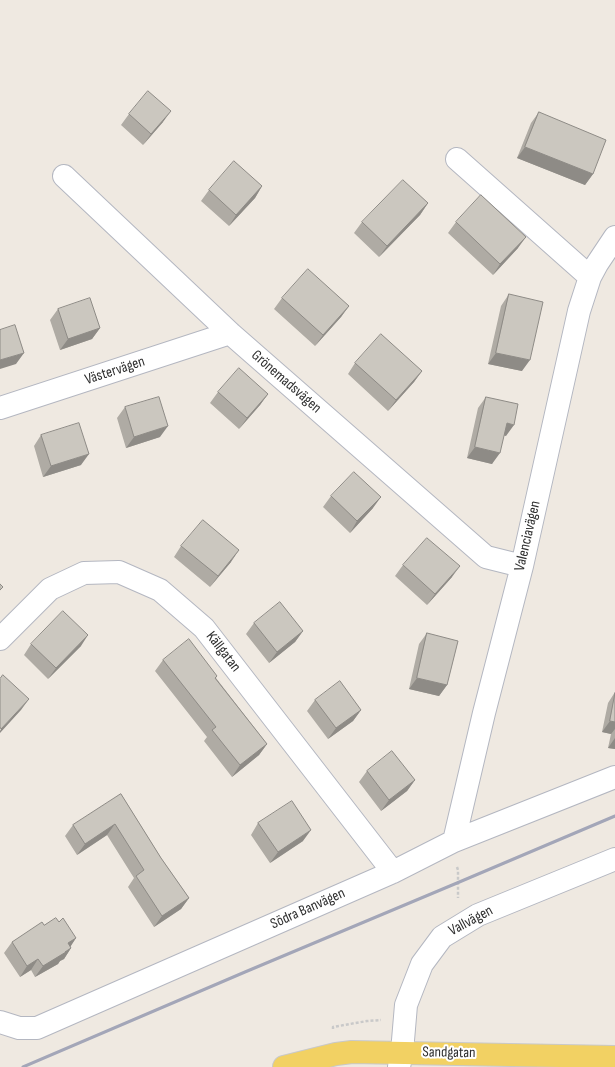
<!DOCTYPE html>
<html>
<head>
<meta charset="utf-8">
<style>
  body { margin:0 }
  canvas { display:block; background:#efe9e1 }
</style>
</head>
<body>
<canvas width="615" height="1067"></canvas>
<script>
const g = document.querySelector('canvas').getContext('2d');
g.lineJoin = 'round';
function strokePath(path, color, width, dash) {
  g.strokeStyle = color;
  g.lineWidth = width;
  g.lineCap = dash ? 'butt' : 'round';
  g.setLineDash(dash || []);
  g.stroke(path);
}
function fillPath(path, color) {
  g.fillStyle = color;
  g.fill(path, 'evenodd');
}
function write(font, color, halo, rows, align = 'center') {
  g.font = font + ' "Sofia Sans Condensed",sans-serif';
  g.lineWidth = 4;
  g.setLineDash([]);
  g.textBaseline = 'middle';
  g.strokeStyle = halo;
  g.fillStyle = color;
  for (const [text, x, y, turn = 0] of rows) {
    g.save();
    g.translate(x, y);
    g.rotate((+turn || 0) * Math.PI / 180);
    g.textAlign = isNaN(turn) ? turn : align;
    if (halo) g.strokeText(text, 0, 0);
    g.fillText(text, 0, 0);
    g.restore();
  }
}
const path = new Path2D(`
  M457,867L458,870V898
  M333,1029V1027L367,1021L381,1020`);
const minor = new Path2D(`
  M457,159L590,277
  M64,176L230,333L486,557L522,566
  M0,408L230,333
  M0,639L50,589L84,573L119,572L160,590L204,628L393,872
  M454,841L484,713L522,566L579,311L590,277L597,264L615,237
  M0,1022L19,1028H37L393,872L454,841L615,777
  M399,1067L402,1052L406,1005L422,964L442,937L478,915L615,859`);
const major = new Path2D(`
  M284,1067L336,1054L352,1052L615,1057`);
const rail = new Path2D(`
  M23,1067L245,972L457,883L615,816`);
const wall = new Path2D(`
  M539,112L593,174L585,185L517,158L531,123Z
  M129,114L163,122L143,145L121,125Z
  M262,186L255,198L229,226L201,201L209,190Z
  M428,203L420,215L379,257L354,233L362,222Z
  M456,222L518,248L493,275L448,233Z
  M509,294L522,371L488,364L501,306Z
  M282,298L349,306L341,317L315,346L274,309Z
  M58,309L100,328L92,339L60,350L50,320Z
  M355,363L422,371L414,382L388,411L348,374Z
  M218,392L268,394L260,405L239,429L210,403Z
  M486,397L506,436L504,435L492,464L467,458L478,408Z
  M125,407L160,437L126,448L117,418Z
  M41,435L81,465L43,477L34,446Z
  M331,496L373,508L350,533L323,507Z
  M181,546L231,562L210,587L174,557Z
  M403,565L452,577L427,605L395,576Z
  M254,623L303,631L295,642L269,663L246,634Z
  M427,633L447,685L439,696L409,689L419,644Z
  M31,644L81,646L48,679L24,655Z
  M163,660L217,676L216,678L267,744L259,755L232,777L204,741L207,737L155,671Z
  M615,692V749L608,748L611,734L602,732L608,703Z
  M315,700L361,710L353,721L328,739L307,711Z
  M367,771L415,780L407,791L381,811L359,782Z
  M121,794L161,858L189,898L181,909L154,927L128,887L134,878L107,835L77,855L65,836L73,825Z
  M258,823L303,841L270,863L251,835Z
  M59,922L76,938L70,946L71,948L64,959L60,961L58,964L35,977L31,970L20,977L4,953L12,942L44,925Z`);
const shadedWall = new Path2D(`
  M171,111L163,122L143,145L151,134Z
  M525,147L593,174L585,185L517,158Z
  M262,186L255,198L229,226L236,215Z
  M428,203L420,215L379,257L387,246Z
  M526,237L518,248L493,275L500,264Z
  M349,306L341,317L315,346L323,335Z
  M100,328L92,339L60,350L68,339Z
  M24,353L16,364L0,369V360Z
  M496,353L530,360L522,371L488,364Z
  M422,371L414,382L388,411L396,400Z
  M268,394L260,405L239,429L247,418Z
  M507,423L514,425L506,436L499,434Z
  M168,426L160,437L126,448L134,437Z
  M475,447L500,453L492,464L467,458Z
  M89,454L81,465L43,477L51,466Z
  M381,497L373,508L350,533L357,521Z
  M239,550L231,562L210,587L218,576Z
  M460,566L452,577L427,605L435,594Z
  M303,631L295,642L269,663L277,652Z
  M88,635L81,646L48,679L56,668Z
  M417,678L447,685L439,696L409,689Z
  M29,699L21,710L0,733V731L1,729Z
  M361,710L353,721L328,739L336,728Z
  M610,721L615,722V729L611,734L602,732Z
  M615,738V749L608,748Z
  M267,744L259,755L232,777L240,765Z
  M415,780L407,791L381,811L389,800Z
  M115,824L107,835L77,855L85,844Z
  M311,830L303,841L270,863L278,852Z
  M189,898L181,909L154,927L162,916Z
  M76,938L69,949L68,943Z
  M71,948L64,959L60,961L58,964L35,977L43,966Z
  M38,959L31,970L20,977L27,966Z`);
const building = new Path2D(`
  M148,91L171,111L151,134L129,114Z
  M539,112L606,140L593,174L525,147Z
  M234,161L262,186L236,215L209,190Z
  M403,180L428,203L387,246L362,222Z
  M481,195L526,237L500,264L456,222Z
  M308,269L349,306L323,335L282,298Z
  M509,294L543,302L530,360L496,353Z
  M90,298L100,328L68,339L58,309Z
  M15,325L24,353L0,360V330Z
  M381,334L422,371L396,400L355,363Z
  M239,368L268,394L247,418L218,392Z
  M159,397L168,426L134,437L125,407Z
  M486,397L518,404L514,425L507,423L500,453L475,447Z
  M79,423L89,454L51,466L41,435Z
  M354,472L381,497L357,521L331,496Z
  M203,520L239,550L218,576L181,546Z
  M427,538L460,566L435,594L403,565Z
  M0,584L3,587L0,590Z
  M280,602L303,631L277,652L254,623Z
  M63,611L88,635L56,668L31,644Z
  M427,633L458,641L447,685L417,678Z
  M189,639L217,676L215,678L267,744L240,765L212,730L216,727L163,660Z
  M3,675L29,699L1,729L0,727V679Z
  M340,681L361,710L336,728L315,700Z
  M615,693V722L610,721Z
  M392,751L415,780L389,800L367,771Z
  M121,794L161,858L189,898L162,916L136,876L144,870L115,824L85,844L73,825Z
  M292,801L311,830L278,852L258,823Z
  M56,918L59,922L63,918L76,938L68,943L71,948L65,952H66L43,966L38,959L27,966L12,942L42,922L44,925Z`);
const streetNames = [
  ["Västervägen",115,371,-18],
  ["Grönemadsvägen",286,382,41],
  ["Valenciavägen",528,536,-77],
  ["Källgatan",223,652,52],
  ["Södra Banvägen",308,909,-24],
  ["Vallvägen",471,921,-28],
  ["Sandgatan",449,1053,1]
];
strokePath(minor, '#b4b7c1', 24);
strokePath(major, '#c9c9c9', 24);
strokePath(path, '#c9c9c9', 2.5, [3, 2]);
strokePath(minor, '#fff', 22);
strokePath(major, '#f2d163', 22);
strokePath(rail, '#a3a6b8', 3);
fillPath(wall, '#afaba4');
fillPath(shadedWall, '#8e8b86');
fillPath(building, '#cbc7bf');
strokePath(building, '#8e8b86', 1);
write('15px', '#2e2e2e', '#fff', streetNames);
</script>
</body>
</html>
